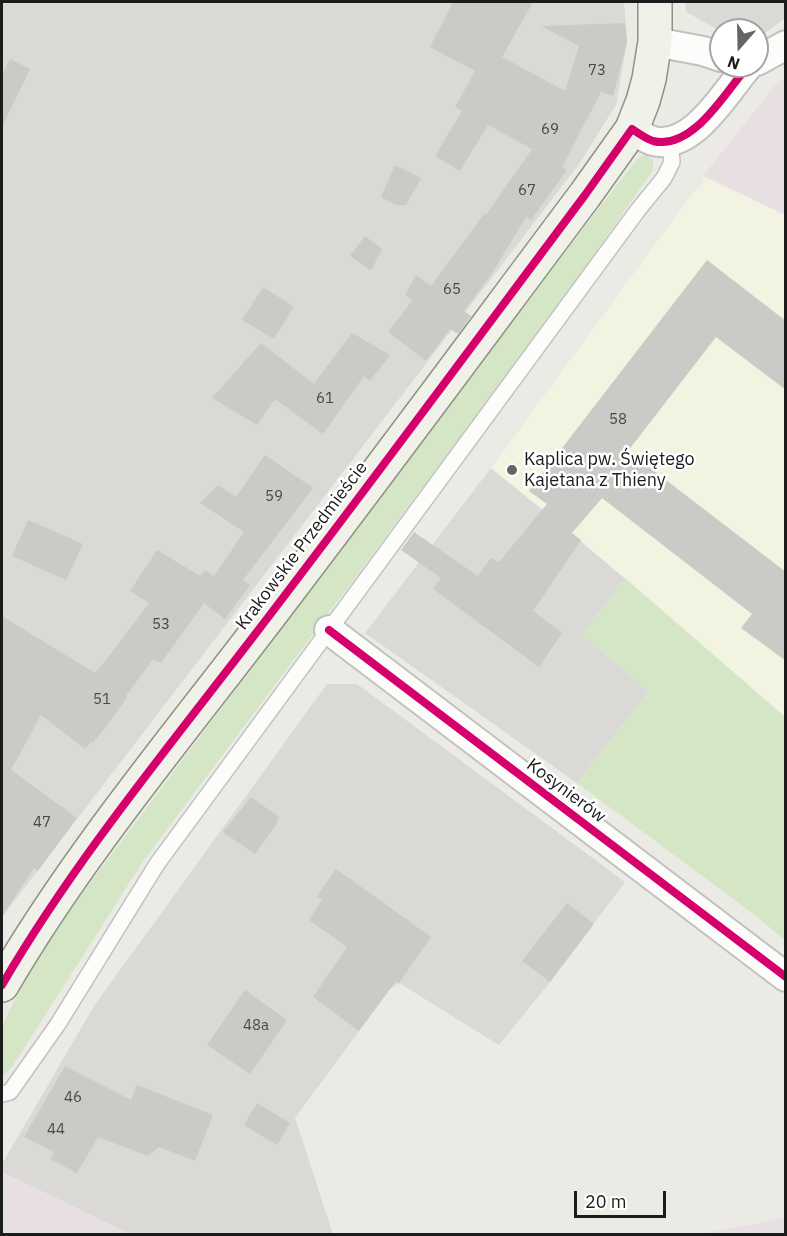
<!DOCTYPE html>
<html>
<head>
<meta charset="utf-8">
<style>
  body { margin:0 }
  #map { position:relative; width:787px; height:1236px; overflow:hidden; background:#ebeae5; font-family:"IBM Plex Sans",sans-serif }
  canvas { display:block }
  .frame { position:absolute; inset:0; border:3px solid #1c1c1c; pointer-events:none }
  .north { position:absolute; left:709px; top:18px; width:60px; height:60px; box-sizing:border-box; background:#fff; border:2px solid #a4a4a4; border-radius:50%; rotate:200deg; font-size:16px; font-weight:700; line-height:24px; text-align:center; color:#1c1c1c }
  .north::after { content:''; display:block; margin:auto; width:21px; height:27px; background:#646462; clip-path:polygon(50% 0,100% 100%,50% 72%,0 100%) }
  .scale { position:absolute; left:574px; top:1191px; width:92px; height:27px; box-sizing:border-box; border:3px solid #1c1c1c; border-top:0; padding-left:8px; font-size:18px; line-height:21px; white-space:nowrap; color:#1c1c1c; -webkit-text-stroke:4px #fff; paint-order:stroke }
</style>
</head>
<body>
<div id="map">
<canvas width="787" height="1236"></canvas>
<div class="frame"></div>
<div class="north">N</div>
<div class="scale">20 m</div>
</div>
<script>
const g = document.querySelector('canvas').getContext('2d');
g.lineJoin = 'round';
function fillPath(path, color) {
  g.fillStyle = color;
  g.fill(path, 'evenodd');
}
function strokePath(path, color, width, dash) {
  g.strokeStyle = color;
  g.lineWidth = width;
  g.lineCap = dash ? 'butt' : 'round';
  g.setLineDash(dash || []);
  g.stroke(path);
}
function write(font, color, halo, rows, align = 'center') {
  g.font = font + ' "IBM Plex Sans",sans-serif';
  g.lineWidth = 5;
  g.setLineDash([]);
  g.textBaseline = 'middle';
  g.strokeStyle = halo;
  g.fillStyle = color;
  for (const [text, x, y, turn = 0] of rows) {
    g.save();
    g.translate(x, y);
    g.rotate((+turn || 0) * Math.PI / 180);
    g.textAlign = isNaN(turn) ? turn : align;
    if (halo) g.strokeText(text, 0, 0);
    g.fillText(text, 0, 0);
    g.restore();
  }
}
const residential = new Path2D(`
  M2,2H624L627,42L616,105L579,164L2,917Z
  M685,2H785V18L760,37H757V30H719L686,12Z
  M491,468L625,578L582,635L649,691L577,783L365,633Z
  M327,684H357L625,882L550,982L499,1045L399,983L390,989L295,1118L333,1234H130L2,1172V1164L94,1006Z`);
const industrial = new Path2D(`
  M785,77V215L703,176L777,83Z
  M2,1172L130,1234H2Z
  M785,1218V1234H701Z`);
const education = new Path2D(`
  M703,176L785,215V717L572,533L491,468L692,194L703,183Z`);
const grass = new Path2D(`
  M646,155L653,160V170L562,301L144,860L12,1067L2,1077V1026L20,989L35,963L75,903L543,280L638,158Z
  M625,578L785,717V940L752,913L577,783L649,691L582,635Z`);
const building = new Path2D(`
  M453,2H533L502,57L565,91L579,46L541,26L625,23L627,42L613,96L601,92L562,167L567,170L531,220L526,217L492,273L464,311L471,316L458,334L450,329L426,361L388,332L412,301L405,295L416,275L431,286L484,214L486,215L532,149L488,125L460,171L435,156L462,111L455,107L475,71L430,47Z
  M10,59L30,69L2,127V75Z
  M395,165L421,178L406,205H396L381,197Z
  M365,236L382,249L371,271L350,256Z
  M707,260L786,321V390L716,337L628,451L786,572V661L741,628L752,614L602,498L572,533L581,540L533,611L562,633L539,667L433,589L441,578L401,550L414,532L478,576L491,558L499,562L547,504L529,491Z
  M263,287L294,307L274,339L242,320Z
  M352,333L390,355L370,381L364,376L323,434L275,399L257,425L212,398L261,343L314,384Z
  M265,455L313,488L243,580L250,585L225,619L204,603L161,663L153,659L126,696L127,698L107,725L93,743L91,742L85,749L41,715L11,770L77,818L38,871L34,868L2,916V616L95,673L117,646L149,603L130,591L157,550L200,576L205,570L214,576L244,532L200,503L218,485L236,497Z
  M28,520L83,544L66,580L12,556Z
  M251,797L279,817L276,821L278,822L255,854L223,832Z
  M336,869L431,937L399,983L396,981L359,1031L313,997L347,947L309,920L322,900L317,896Z
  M567,903L594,924L550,982L522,961Z
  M245,990L287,1020L250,1074L207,1045Z
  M65,1066L131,1100L137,1085L213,1115L195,1161L159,1147L148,1156L98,1137L77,1173L50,1159L54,1152L24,1137Z
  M257,1103L290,1123L277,1145L244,1125Z`);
const lane = new Path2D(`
  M2,1094L10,1092L58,1024L157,864L638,210L664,178L672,162L670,142`);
const street = new Path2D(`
  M655,42L703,51L721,57
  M757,61L786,45
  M632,129C638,133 646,139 653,141C693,151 726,91 748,66
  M329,630L786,977`);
const secondary = new Path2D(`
  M2,985C73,863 167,749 253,637C365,491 475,342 585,195L632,129L643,101L649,79L655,42V2`);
const cycleway = new Path2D(`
  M329,630L786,977
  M2,985C73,863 167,749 253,637C365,491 475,342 585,195L632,129C638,133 646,139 653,141C693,151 726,91 748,66`);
const markers = [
  [512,470,6,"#646462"]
];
const numberNames = [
  ["73",597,71],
  ["69",550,130],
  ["67",527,191],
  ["65",452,290],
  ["61",325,399],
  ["58",618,420],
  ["59",274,497],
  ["53",161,625],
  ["51",102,700],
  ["47",42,823],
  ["48a",256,1026],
  ["46",73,1098],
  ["44",56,1130]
];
const poiNames = [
  ["Kaplica pw. Świętego",524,460],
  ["Kajetana z Thieny",524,481]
];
const streetNames = [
  ["Krakowskie Przedmieście",302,546,-53],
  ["Kosynierów",566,791,37]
];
fillPath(residential, '#dad9d6');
fillPath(industrial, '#e8dfe3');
fillPath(education, '#f2f3e1');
fillPath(grass, '#d4e6c6');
fillPath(building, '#cccac6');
strokePath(lane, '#c2c1bf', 18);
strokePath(street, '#c2c1bf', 32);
strokePath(secondary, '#8f937f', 36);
strokePath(lane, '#fcfcfb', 15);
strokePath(street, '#fcfcfb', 28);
strokePath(secondary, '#f0f2ea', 33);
strokePath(cycleway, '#d6006c', 8);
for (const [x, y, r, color] of markers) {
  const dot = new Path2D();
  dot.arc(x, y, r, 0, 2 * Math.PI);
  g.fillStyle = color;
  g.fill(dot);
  strokePath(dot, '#fff', 2);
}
write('15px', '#484846', null, numberNames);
write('18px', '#1c1c1c', '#fff', poiNames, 'left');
write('18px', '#1c1c1c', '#fff', streetNames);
</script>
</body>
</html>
